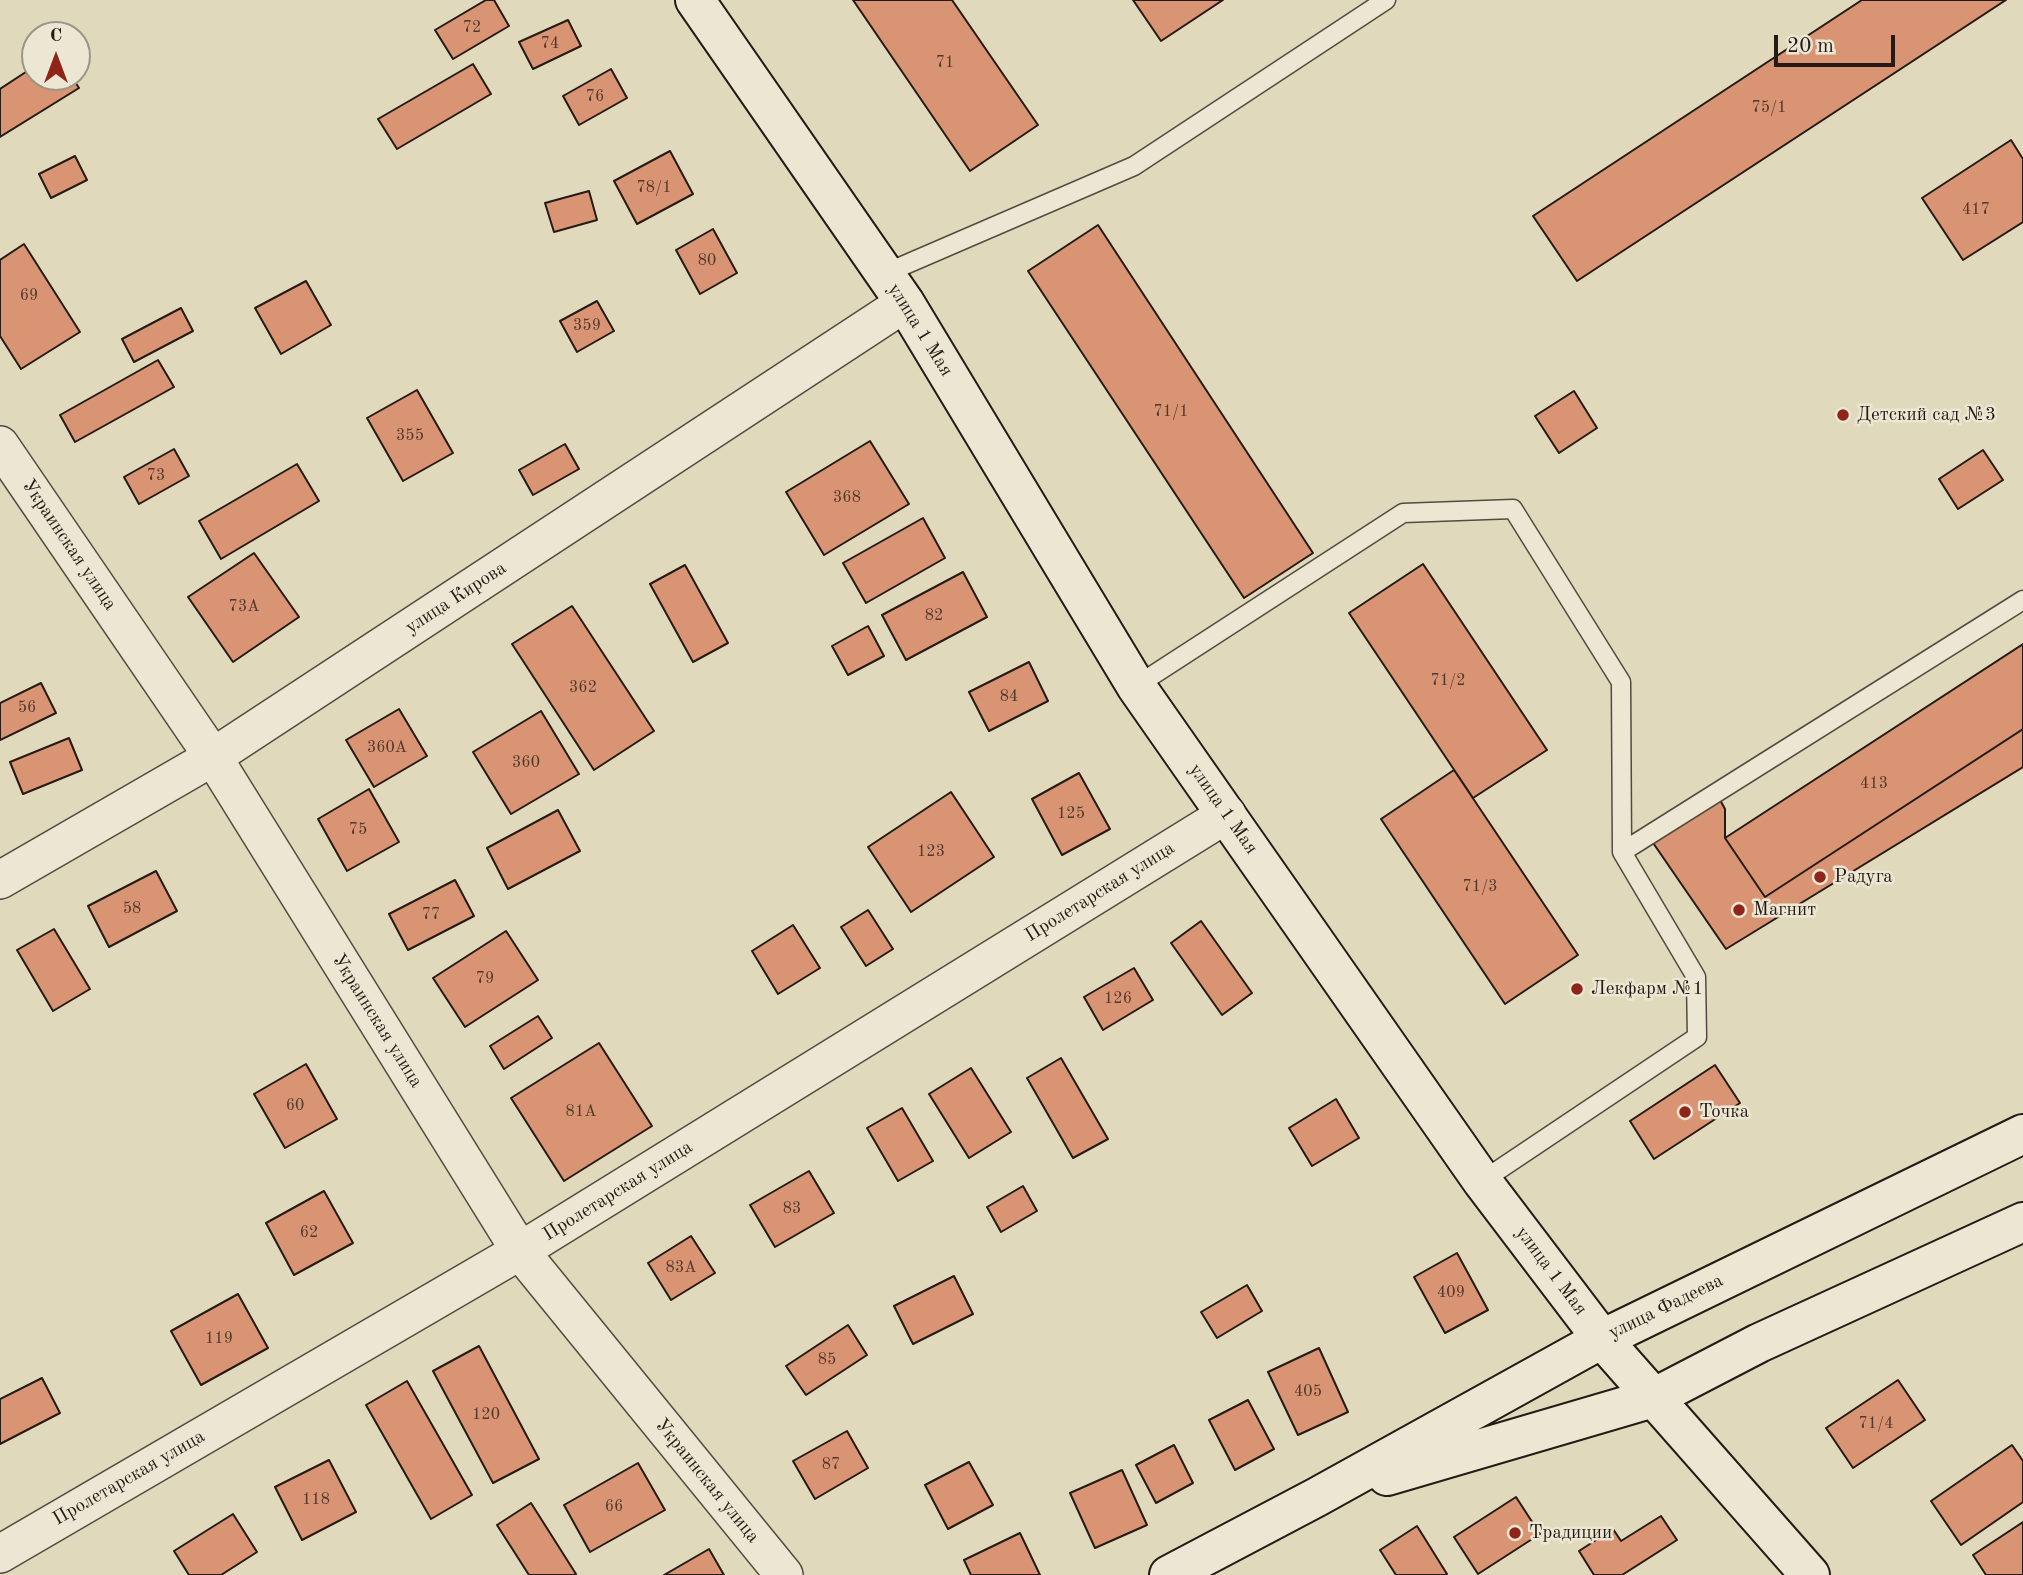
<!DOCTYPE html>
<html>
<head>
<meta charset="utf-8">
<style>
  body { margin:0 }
  #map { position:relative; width:2023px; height:1575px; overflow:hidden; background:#e1d9bc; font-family:"Old Standard TT",serif }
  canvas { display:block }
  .north { position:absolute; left:21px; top:21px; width:70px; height:70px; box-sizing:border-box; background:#ece6d3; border:2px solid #9c9487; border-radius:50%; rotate:0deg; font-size:19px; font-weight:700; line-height:28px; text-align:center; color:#251a15 }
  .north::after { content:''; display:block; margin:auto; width:24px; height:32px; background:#8f2418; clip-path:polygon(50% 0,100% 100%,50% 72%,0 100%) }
  .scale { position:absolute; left:1774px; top:35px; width:121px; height:32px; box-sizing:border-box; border:4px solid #251a15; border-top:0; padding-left:9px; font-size:21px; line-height:24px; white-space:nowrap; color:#251a15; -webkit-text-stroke:5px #ece6d3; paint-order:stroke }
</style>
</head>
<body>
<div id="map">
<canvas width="2023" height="1575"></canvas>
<div class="north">С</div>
<div class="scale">20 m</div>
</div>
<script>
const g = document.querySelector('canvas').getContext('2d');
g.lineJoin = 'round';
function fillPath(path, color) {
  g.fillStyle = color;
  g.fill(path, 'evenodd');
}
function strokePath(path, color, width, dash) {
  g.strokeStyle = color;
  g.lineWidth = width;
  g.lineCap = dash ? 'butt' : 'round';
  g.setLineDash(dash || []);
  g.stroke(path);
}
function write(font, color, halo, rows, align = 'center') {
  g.font = font + ' "Old Standard TT",serif';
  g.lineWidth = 5;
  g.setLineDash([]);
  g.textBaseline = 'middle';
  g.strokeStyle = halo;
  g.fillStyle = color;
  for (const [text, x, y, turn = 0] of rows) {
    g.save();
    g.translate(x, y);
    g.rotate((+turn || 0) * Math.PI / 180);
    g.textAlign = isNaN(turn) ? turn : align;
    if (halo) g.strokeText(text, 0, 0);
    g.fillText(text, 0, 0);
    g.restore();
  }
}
const building = new Path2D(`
  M486,0H494L509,26L453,59L435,30Z
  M853,0H952L1038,125L970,171Z
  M1133,0H1223L1161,41Z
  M1862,0H2006L1577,281L1533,216Z
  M568,20L581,46L533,69L519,42Z
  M473,64L491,94L397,149L378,119Z
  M35,66V77H72L79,88L0,137V89Z
  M611,69L627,98L579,125L563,96Z
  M2011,140L2023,159V222L1963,260L1922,198Z
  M670,151L693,194L637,224L614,181Z
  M75,156L87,180L51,198L39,174Z
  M589,191L597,220L554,232L545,203Z
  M1098,225L1313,553L1244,598L1028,271Z
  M713,229L737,273L700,294L676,250Z
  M24,244L80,332L21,369L0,336V260Z
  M306,281L331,325L281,354L255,308Z
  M597,301L614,331L577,352L560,321Z
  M181,308L193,331L134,362L122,339Z
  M158,360L174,387L75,442L60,415Z
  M417,390L453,453L403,481L367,418Z
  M1574,391L1597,428L1559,453L1535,416Z
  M870,441L909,504L824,555L786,492Z
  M565,444L579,469L533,495L519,470Z
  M174,449L189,476L139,504L124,477Z
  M1983,450L2003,480L1958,509L1939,479Z
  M297,464L319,501L221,559L199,521Z
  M923,518L945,558L866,603L843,563Z
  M254,553L299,617L233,662L188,597Z
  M1423,564L1547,750L1473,798L1349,613Z
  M685,565L728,643L693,662L650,584Z
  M963,572L987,617L906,660L882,615Z
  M572,606L654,731L594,770L512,644Z
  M868,626L884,656L848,675L832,646Z
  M2023,644V729L1765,897L1725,838Z
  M1029,662L1048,701L989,731L969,692Z
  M41,683L56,713L0,740V703Z
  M399,709L427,756L374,787L346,740Z
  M541,711L579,774L511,814L473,752Z
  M2023,729V767L1726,949L1649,837L1718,796L1725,809V838L1765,897Z
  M69,738L82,770L23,794L10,762Z
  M1454,770L1578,955L1505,1004L1381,819Z
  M1079,773L1110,829L1062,855L1032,799Z
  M369,789L399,842L347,871L318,819Z
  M951,792L994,857L911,912L868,847Z
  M558,810L580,851L508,889L487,848Z
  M156,871L177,911L109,947L88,906Z
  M455,880L474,916L408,950L389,914Z
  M868,910L893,949L866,966L841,927Z
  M1201,921L1252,993L1222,1015L1171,943Z
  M793,925L820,968L778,994L752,951Z
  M54,929L90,989L53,1011L17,950Z
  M506,931L538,980L465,1027L433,978Z
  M1134,968L1153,1000L1103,1030L1084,997Z
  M538,1016L552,1038L504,1069L490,1046Z
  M599,1043L652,1126L564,1181L511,1098Z
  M1061,1058L1108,1139L1073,1158L1027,1078Z
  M306,1064L337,1119L285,1148L254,1094Z
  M1715,1065L1740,1103L1654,1159L1630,1121Z
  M971,1068L1011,1132L969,1158L929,1094Z
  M1336,1099L1359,1138L1312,1166L1289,1128Z
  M902,1108L933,1161L898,1181L867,1128Z
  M809,1171L834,1213L775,1247L750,1205Z
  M1023,1186L1037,1211L1001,1232L987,1207Z
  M324,1191L353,1243L294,1275L266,1223Z
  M691,1236L715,1273L671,1300L648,1263Z
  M1457,1253L1488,1310L1445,1333L1414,1277Z
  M954,1276L973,1314L913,1344L894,1306Z
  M1247,1285L1262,1311L1217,1338L1201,1312Z
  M238,1294L268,1348L201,1385L171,1331Z
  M848,1325L867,1355L806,1395L786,1366Z
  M479,1346L539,1459L493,1483L433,1371Z
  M1319,1348L1348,1412L1298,1435L1268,1372Z
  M42,1378L60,1413L0,1444V1399Z
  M1898,1380L1925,1420L1853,1468L1826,1428Z
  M407,1381L472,1495L431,1519L366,1405Z
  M1248,1400L1274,1449L1235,1470L1209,1420Z
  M847,1431L868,1468L815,1499L793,1461Z
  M1174,1445L1193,1483L1156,1503L1136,1465Z
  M2012,1445L2023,1461V1502L1961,1545L1931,1501Z
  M329,1460L356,1512L302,1540L275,1487Z
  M969,1462L993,1505L948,1529L925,1485Z
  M638,1463L665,1510L590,1552L564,1505Z
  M1122,1470L1147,1525L1095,1548L1070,1493Z
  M1516,1497L1540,1534L1478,1574L1454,1537Z
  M531,1503L576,1574L574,1575H529L497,1525Z
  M233,1514L257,1552L221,1575H189L174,1551Z
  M1661,1516L1677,1540L1622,1575H1594L1579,1551L1613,1529L1621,1541Z
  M2023,1522V1575H1986L1973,1555Z
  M1417,1526L1447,1574L1445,1575H1396L1380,1550Z
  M1020,1533L1040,1575H971L964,1560Z
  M709,1549L724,1575H664Z`);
const lane = new Path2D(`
  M886,273L1134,166L1386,0
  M1136,686L1403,513L1513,509L1621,682L1622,852
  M1482,1181L1697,1037L1696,977L1622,852L2023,600`);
const street = new Path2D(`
  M0,445L213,757L520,1251L784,1575
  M0,880L213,757L905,303
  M0,1554L520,1251L1227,814`);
const secondary = new Path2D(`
  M695,0L905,303L1136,686L1482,1181L1602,1339L1810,1575
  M1387,1476L1653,1398L1759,1343L2023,1222
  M1169,1575L1317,1497L1602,1339L2023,1134`);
const markers = [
  [1843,415,7,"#8f2418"],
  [1820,877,7,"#8f2418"],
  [1739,910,7,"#8f2418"],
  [1577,989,7,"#8f2418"],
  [1685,1112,7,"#8f2418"],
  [1515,1533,7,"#8f2418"]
];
const numberNames = [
  ["72",472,28],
  ["74",550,44],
  ["71",945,63],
  ["76",595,97],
  ["75/1",1769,108],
  ["78/1",654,188],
  ["417",1976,210],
  ["80",707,261],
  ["69",29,296],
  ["359",587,326],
  ["71/1",1171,412],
  ["355",410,436],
  ["73",156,476],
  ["368",847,498],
  ["73А",244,607],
  ["82",934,616],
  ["71/2",1448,681],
  ["362",583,688],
  ["84",1009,697],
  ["56",27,708],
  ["360А",387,748],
  ["360",526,763],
  ["413",1874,784],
  ["125",1071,814],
  ["75",358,830],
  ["123",931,852],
  ["71/3",1480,887],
  ["58",132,909],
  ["77",431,915],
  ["79",485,979],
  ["126",1118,999],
  ["60",295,1106],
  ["81А",581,1112],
  ["83",792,1209],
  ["62",309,1233],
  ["83А",681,1268],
  ["409",1451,1293],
  ["119",219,1339],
  ["85",827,1360],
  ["405",1308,1392],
  ["120",486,1415],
  ["71/4",1876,1424],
  ["87",831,1465],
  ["118",316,1500],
  ["66",614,1507]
];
const streetNames = [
  ["улица 1 Мая",920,330,58],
  ["Украинская улица",69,545,56],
  ["улица Кирова",456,598,-33],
  ["улица 1 Мая",1223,809,55],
  ["Пролетарская улица",1100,892,-32],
  ["Украинская улица",377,1021,58],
  ["Пролетарская улица",618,1191,-32],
  ["улица 1 Мая",1551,1271,53],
  ["улица Фадеева",1666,1307,-26],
  ["Пролетарская улица",129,1478,-30],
  ["Украинская улица",707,1481,51]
];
const poiNames = [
  ["Детский сад №3",1857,415],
  ["Радуга",1834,877],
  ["Магнит",1753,910],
  ["Лекфарм №1",1591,989],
  ["Точка",1699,1112],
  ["Традиции",1529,1533]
];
fillPath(building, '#d99473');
strokePath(building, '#251a15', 2);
strokePath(lane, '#544a3f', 21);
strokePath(street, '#544a3f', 40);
strokePath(secondary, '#251a15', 42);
strokePath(lane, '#ece6d3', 18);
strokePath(street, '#ece6d3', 37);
strokePath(secondary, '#ece6d3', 38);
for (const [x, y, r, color] of markers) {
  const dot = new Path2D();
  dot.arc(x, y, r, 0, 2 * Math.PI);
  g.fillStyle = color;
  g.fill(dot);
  strokePath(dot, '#ece6d3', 2.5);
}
write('16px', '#52382c', null, numberNames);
write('19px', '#251a15', '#ece6d3', streetNames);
write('19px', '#251a15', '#ece6d3', poiNames, 'left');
</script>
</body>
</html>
